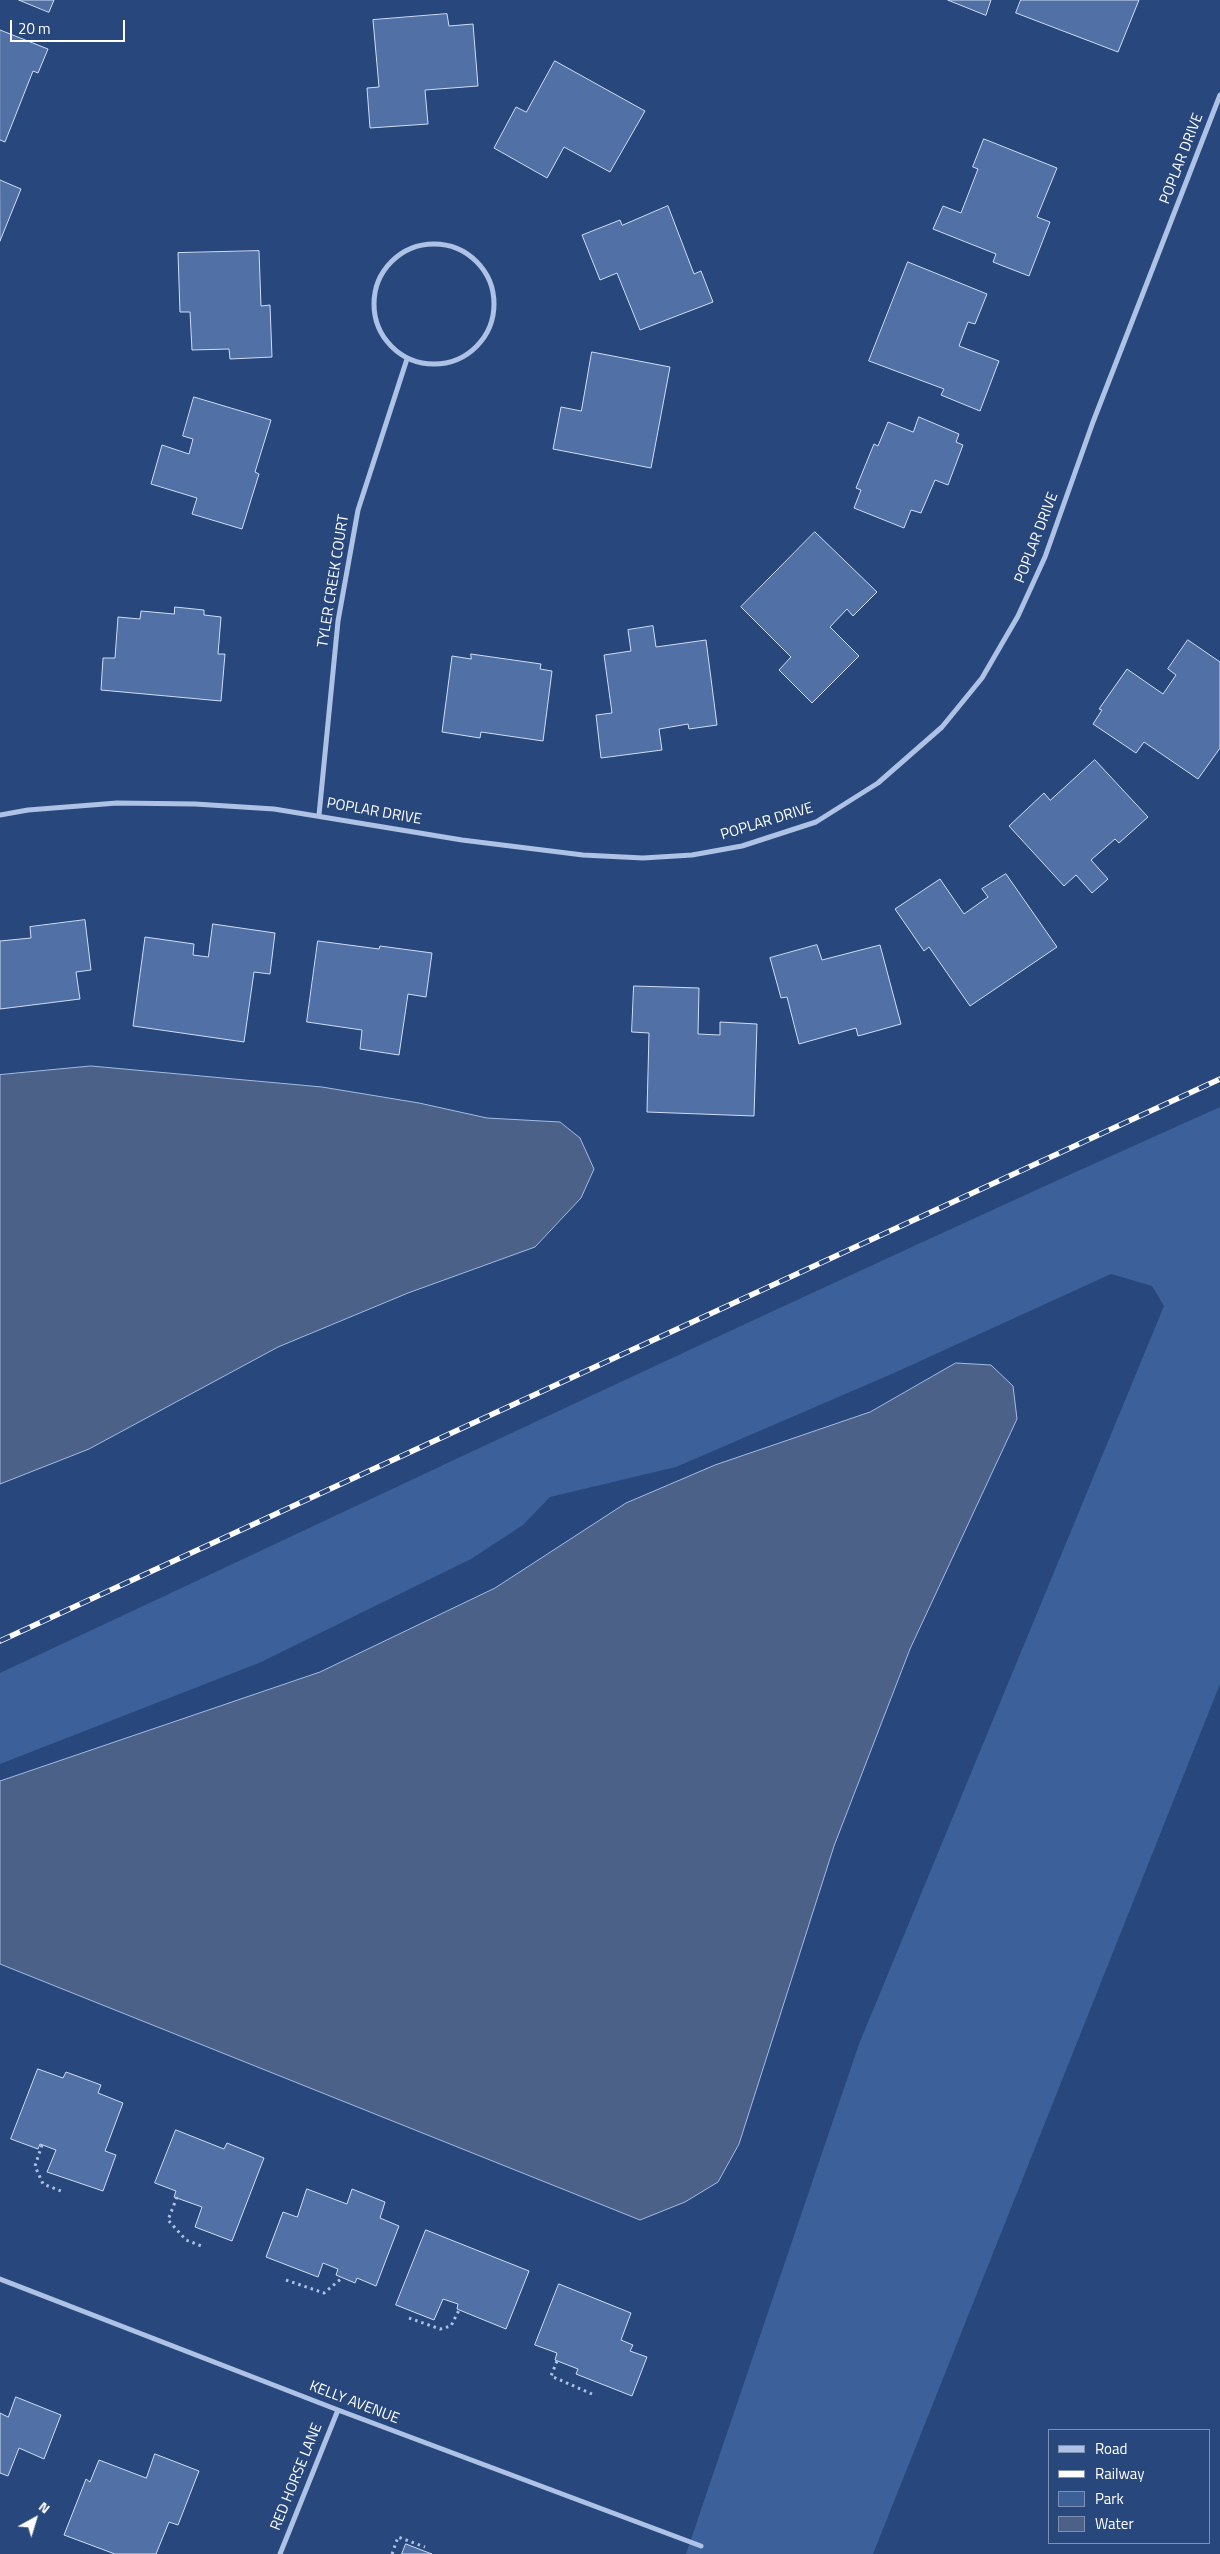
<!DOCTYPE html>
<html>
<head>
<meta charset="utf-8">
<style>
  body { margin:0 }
  #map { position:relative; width:1220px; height:2554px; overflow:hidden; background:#28477c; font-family:"Titillium Web",sans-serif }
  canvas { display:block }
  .legend { position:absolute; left:1048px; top:2429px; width:162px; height:115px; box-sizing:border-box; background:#28477c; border:1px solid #7e91b0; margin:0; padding:6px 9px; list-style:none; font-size:15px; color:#fff }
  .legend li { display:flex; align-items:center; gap:10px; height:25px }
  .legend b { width:25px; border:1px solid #7e91b0 }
  .north { position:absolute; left:10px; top:2494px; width:50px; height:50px; -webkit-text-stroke:4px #28477c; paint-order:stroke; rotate:39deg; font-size:14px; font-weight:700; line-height:20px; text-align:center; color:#fff }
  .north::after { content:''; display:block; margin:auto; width:18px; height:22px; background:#fff; clip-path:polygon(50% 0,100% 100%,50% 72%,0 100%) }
  .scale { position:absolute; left:10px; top:20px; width:115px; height:22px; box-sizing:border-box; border:2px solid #fff; border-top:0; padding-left:6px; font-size:15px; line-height:18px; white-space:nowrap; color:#fff; -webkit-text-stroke:4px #28477c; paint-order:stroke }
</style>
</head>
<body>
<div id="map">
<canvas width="1220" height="2554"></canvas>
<ul class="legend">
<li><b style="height:6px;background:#adc2e4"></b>Road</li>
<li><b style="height:6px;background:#fff"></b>Railway</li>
<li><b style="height:14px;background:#3c609a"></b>Park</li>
<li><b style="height:14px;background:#4b6188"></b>Water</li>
</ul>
<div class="north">N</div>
<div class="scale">20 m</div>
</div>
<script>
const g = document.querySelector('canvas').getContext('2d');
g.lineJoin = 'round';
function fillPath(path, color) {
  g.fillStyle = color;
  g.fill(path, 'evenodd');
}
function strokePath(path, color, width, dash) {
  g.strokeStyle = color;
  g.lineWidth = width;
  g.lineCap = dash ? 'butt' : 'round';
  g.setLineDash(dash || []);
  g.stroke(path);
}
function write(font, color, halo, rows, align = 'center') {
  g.font = font + ' "Titillium Web",sans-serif';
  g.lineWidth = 4;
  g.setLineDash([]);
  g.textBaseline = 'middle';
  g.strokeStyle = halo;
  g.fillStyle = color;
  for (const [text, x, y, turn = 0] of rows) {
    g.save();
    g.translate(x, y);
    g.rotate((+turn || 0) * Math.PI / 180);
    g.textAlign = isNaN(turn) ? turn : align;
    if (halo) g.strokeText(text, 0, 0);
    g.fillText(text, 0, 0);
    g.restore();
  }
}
const green = new Path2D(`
  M1220,1107V1684L873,2554H686L859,2044L1164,1306L1152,1286L1111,1274L894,1373L676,1467L550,1497L523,1525L471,1559L259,1663L0,1764V1673C406,1483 811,1290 1220,1107Z`);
const water = new Path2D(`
  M91,1066L322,1087L419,1103L487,1118L560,1122L580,1138L594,1169L581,1198L535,1247L408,1293L278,1347L89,1449L0,1484V1075Z
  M956,1363L991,1365L1013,1386L1017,1419L910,1649L834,1846L739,2144L718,2182L685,2202L640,2220L0,1964V1781L320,1672L495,1588L626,1503L715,1465L870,1412Z`);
const building = new Path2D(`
  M19,0H54L49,12Z
  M948,0H991L986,15Z
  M1021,0H1139L1118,52L1016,13Z
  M447,14L449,26L473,24L478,86L425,90L428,124L370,128L367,88L379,87L373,20Z
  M0,30L48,49L38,73L33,71L5,142L0,140Z
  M555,61L645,111L610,172L564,147L547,178L494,148L516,107L526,112Z
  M984,139L1057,168L1037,217L1050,222L1029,276L993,262L996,254L933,229L943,206L961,213L978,169L973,167Z
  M0,180L21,189L0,241Z
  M668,206L694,274L701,271L713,302L640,330L617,273L600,280L582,235L620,220L622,225Z
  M259,251L261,306L270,305L272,357L230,359L229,349L192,350L190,312H180L178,253Z
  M908,262L987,294L975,324L968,322L959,346L999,361L980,411L941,395L944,389L869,361Z
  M592,352L670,367L651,468L553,449L561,407L581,411Z
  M194,397L271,420L255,472L259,474L242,529L192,514L197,498L151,484L162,445L189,454L193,439L183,436Z
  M919,417L959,434L956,442L963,445L948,485L935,480L921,513L911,510L904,528L854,508L861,490L856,488L874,444L878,446L888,422L913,432Z
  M815,532L877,592L853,616L847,609L830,627L859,656L812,703L779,670L791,657L741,607Z
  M175,607L204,610V615L221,617L218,654H225L221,701L101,690L103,658H115L118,617L140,619L141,611L174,614Z
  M653,626L656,647L706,640L717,725L689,729L688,724L659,729L662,750L601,758L596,715L612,713L604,655L631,651L628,630Z
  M1188,640L1220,662V748L1198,779L1144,742L1136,753L1093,724L1102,710L1099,709L1127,669L1163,694L1176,675L1168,669Z
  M471,654L541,664L540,669L552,671L543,741L481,732L480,738L442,732L452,656L471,659Z
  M1095,760L1148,817L1119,843L1115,839L1091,860L1108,879L1092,893L1076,875L1064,886L1009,826L1044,793L1050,800Z
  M1006,874L1057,947L970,1006L929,947L924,951L895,909L940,879L964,914L988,897L982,889Z
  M85,920L91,970L76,972L80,999L0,1009V941L31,938L30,927Z
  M213,924L275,933L270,974L254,972L244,1042L133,1026L145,937L194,944L193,955L208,957Z
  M318,941L379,949L380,946L432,953L426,997L408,994L399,1055L360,1049L362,1030L307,1022Z
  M817,945L822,960L880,945L901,1024L858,1036L856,1028L799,1044L787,997L781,998L770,958Z
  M634,986L699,988L698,1034L720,1035V1022L757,1024L754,1116L647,1112L649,1033L632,1032Z
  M38,2069L63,2078L66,2072L101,2085L98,2093L123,2103L105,2151L116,2155L103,2191L47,2172L56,2150L40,2144L38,2149L11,2139Z
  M176,2130L224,2149L227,2143L264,2158L232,2241L195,2227L202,2207L174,2197L176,2191L155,2183Z
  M307,2189L347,2204L352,2189L385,2202L380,2218L399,2226L376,2286L357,2278L355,2283L336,2275L338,2269L323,2263L318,2277L266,2257L283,2212L297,2217Z
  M426,2230L529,2271L506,2329L457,2309L458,2304L443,2299L434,2320L396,2305Z
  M559,2284L631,2313L621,2340L633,2345L630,2351L647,2357L632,2396L576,2374L578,2369L555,2360L557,2353L535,2345Z
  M16,2397L61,2415L44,2459L19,2448L8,2476L0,2473V2413L8,2417Z
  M155,2454L199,2471L178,2525L169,2522L156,2554H115L64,2535L86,2479L90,2482L99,2460L146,2478Z
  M406,2544L424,2551L432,2554H402Z`);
const path = new Path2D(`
  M42,2145L35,2166L43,2184L61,2191
  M177,2197L168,2220L186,2240L204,2247
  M286,2280L324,2293L342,2278
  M409,2318L440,2329L451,2326L459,2310
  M557,2361L551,2376L592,2394
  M392,2554L398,2537L425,2547`);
const minor = new Path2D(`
  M374 304a60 60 0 1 1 120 0a60 60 0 1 1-120 0Z
  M0,815L28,810L117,803L195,804L274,809L462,840L583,855L643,858L692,855L742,846L816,822L878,783L942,727L982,678L1018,616L1045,557L1093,422L1220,95
  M319,815L338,621L358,510L407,359
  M0,2279L338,2410L701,2546
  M280,2554L338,2410`);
const rail = new Path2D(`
  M0,1641L1220,1079`);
const streetNames = [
  ["POPLAR DRIVE",1182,159,-69],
  ["POPLAR DRIVE",1037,538,-69],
  ["TYLER CREEK COURT",334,581,-81],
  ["POPLAR DRIVE",374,812,10],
  ["POPLAR DRIVE",767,822,-17],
  ["KELLY AVENUE",354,2403,21],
  ["RED HORSE LANE",297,2477,-68]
];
fillPath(green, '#3c609a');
fillPath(water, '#4b6188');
strokePath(water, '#a2bce4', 1);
fillPath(building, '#5170a5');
strokePath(building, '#d0ddf4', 1);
strokePath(path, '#adc2e4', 3, [2.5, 4]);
strokePath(minor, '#adc2e4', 5);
strokePath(rail, '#fff', 5.5);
strokePath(rail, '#28477c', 4, [11]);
write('15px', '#fff', '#28477c', streetNames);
</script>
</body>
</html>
